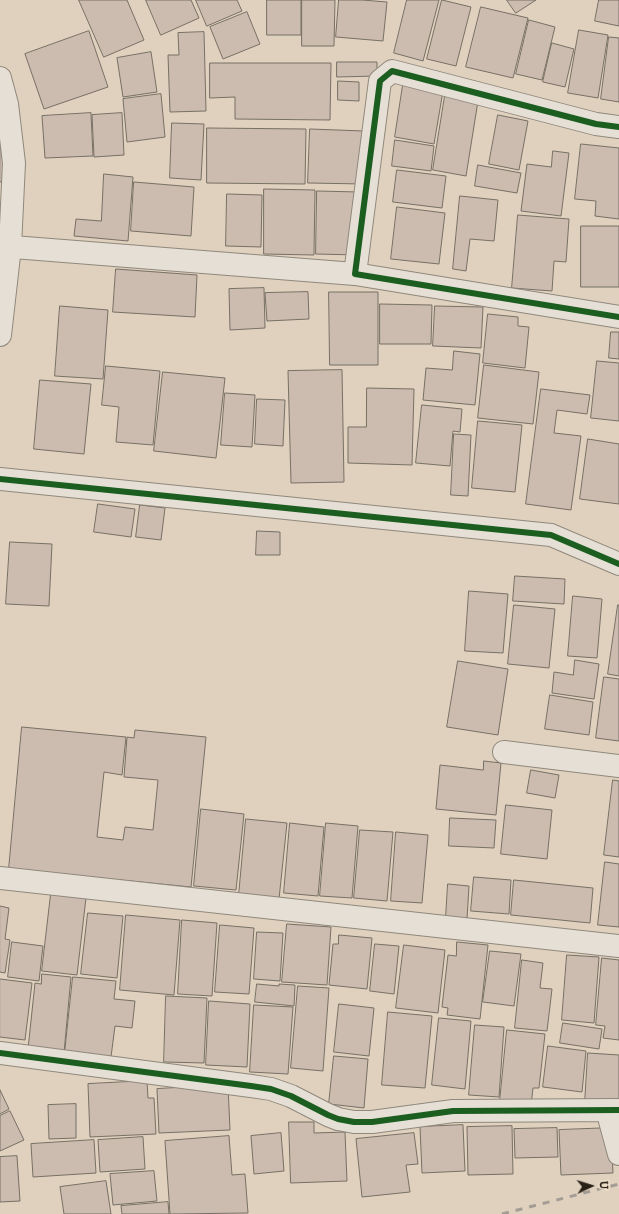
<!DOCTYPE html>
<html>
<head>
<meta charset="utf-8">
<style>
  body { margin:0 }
  #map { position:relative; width:619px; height:1214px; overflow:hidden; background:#dfd1be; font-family:"IM FELL DW Pica",serif }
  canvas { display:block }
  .north { position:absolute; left:571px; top:1166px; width:40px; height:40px; -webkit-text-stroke:3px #f3e3cc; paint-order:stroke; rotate:86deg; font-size:11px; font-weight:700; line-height:16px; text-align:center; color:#282017 }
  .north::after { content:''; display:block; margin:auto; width:14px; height:18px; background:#282017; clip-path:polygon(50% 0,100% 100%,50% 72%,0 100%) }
</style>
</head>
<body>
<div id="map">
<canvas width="619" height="1214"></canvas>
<div class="north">U</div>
</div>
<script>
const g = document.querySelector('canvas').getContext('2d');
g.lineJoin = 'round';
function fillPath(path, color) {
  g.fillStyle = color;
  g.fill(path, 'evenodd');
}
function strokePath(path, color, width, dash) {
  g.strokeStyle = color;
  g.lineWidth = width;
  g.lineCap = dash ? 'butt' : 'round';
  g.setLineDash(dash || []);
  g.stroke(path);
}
const building = new Path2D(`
  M79,0H127L144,40L104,57Z
  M146,0H191L199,18L161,35Z
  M196,0H237L242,11L207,26Z
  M267,0H301V35H267Z
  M302,0H335L334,46H302Z
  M339,0H362L387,2L383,41L336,37Z
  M407,0H439L423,61L394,53Z
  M442,0L471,7L456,66L427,59Z
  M507,0H536L516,13Z
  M599,0H619V26L595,21Z
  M481,7L528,18L513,78L466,67Z
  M247,12L260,44L223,59L210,27Z
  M529,20L555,27L542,80L516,74Z
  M579,30L608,35L598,98L568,93Z
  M89,31L108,87L44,109L25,54Z
  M204,32L206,111L170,112L168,55H179L178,33Z
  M609,37L619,38V102L601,99Z
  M552,43L574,49L565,87L543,82Z
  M151,52L157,92L123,97L117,58Z
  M337,62H377V76L337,77Z
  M210,63H331L330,120L235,119V97L210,98Z
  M338,81L359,82V101L338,100Z
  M403,85L443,91L434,144L395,137Z
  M161,94L165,137L127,142L123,99Z
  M445,96L478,101L466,176L433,170Z
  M91,113L93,156L45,158L42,116Z
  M122,113L124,155L94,157L92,115Z
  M498,115L528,121L519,170L489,164Z
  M172,123L204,124L201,180L170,178Z
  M207,128L306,129L305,184L207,183Z
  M310,129L364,131L363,184L308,183Z
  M0,135L6,181L0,182Z
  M395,140L434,146L431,171L392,166Z
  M581,144L619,148V219L595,216L596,201L575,199Z
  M553,151L569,153L561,216L521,211L527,164L551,167Z
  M478,165L521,173L517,193L475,186Z
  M397,170L446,176L442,208L393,202Z
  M104,174L133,177L128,241L74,236L76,219L101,221Z
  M134,182L194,187L191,236L131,231Z
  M264,189L315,190L314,255L264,254Z
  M317,191L359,192L358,255L316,254Z
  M227,194L262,195L261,247L226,246Z
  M460,196L498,200L494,241L470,239L466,271L453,269Z
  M397,207L445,213L439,264L391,259Z
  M518,215L569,219L566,262L554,261L552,291L512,288Z
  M581,226H619V287H581Z
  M116,269L197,275L195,317L113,312Z
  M264,288L265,328L230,330L229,289Z
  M308,292L309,319L267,321L265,293Z
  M329,292H378V365H330Z
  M380,304L432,305L431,344H380Z
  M60,306L108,310L103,379L55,376Z
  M435,306L483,307L481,348L433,346Z
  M488,314L518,317V326L529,327L525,368L483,363Z
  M611,332H619V359L609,358Z
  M454,351L480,354L475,405L423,400L426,368L452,370Z
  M597,361L619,363V421L591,418Z
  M484,365L539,372L533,424L478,418Z
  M106,366L160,371L153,445L116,442L119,407L102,405Z
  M342,370L344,482L291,483L288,371Z
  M163,372L225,378L216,458L154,451Z
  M40,380L91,384L84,454L34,449Z
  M367,388L414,389L412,465L348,463V427H366Z
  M541,389L590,395L587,414L557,410L554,433L581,436L571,510L526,504Z
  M225,393L255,395L252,447L221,445Z
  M257,399L285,400L283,446L255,444Z
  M422,405L462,409L460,432L453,431L450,466L416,463Z
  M478,421L522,425L515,492L472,488Z
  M454,434L471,435L468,496L451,495Z
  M588,439L619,444V504L580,499Z
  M98,504L135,509L131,537L94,532Z
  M140,505L165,508L161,540L136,537Z
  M257,531L280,532V555H256Z
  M10,542L52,544L49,606L6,604Z
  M515,576L565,579L564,604L513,601Z
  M469,591L508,594L503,653L465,651Z
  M573,596L602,599L597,658L568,656Z
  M514,605L555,609L549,668L508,664Z
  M618,605H619V676L608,674Z
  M575,660L599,664L594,699L552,693L554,672L573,675Z
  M458,661L508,669L498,735L447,727Z
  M604,677L619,679V741L596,738Z
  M550,695L593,702L589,735L545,729Z
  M22,727L126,737L122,775L104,772L97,837L123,840L125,827L153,830L158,780L124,777L127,737L134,738L135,730L206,737L191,887L9,869Z
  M484,761L501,763L496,815L436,809L440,765L483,770Z
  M531,770L559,775L555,798L527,793Z
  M613,780L619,781V857L604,855Z
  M506,805L552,810L547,859L501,854Z
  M201,809L244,814L236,890L194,886Z
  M450,818L496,820L494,848L449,846Z
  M246,819L287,823L279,899L239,895Z
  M290,823L324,827L318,896L284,893Z
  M326,823L358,826L352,898L320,896Z
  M360,830L393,832L387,901L354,898Z
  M396,832L428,835L422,903L391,901Z
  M605,862L619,864V927L598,925Z
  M474,877L511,880L509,914L471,911Z
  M514,880L593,888L590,923L511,915Z
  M448,884L469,886L467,919L446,917Z
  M51,894L86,898L77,975L42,971Z
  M0,906L9,908L5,939L10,940L5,973L0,972Z
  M88,913L123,916L117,978L81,974Z
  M126,915L180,920L174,995L120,990Z
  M182,920L217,923L212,996L178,994Z
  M287,924L331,927L327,985L282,982Z
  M220,925L254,928L249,994L215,992Z
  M257,932L283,933L280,981L254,979Z
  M339,935L372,938L367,989L329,985L333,944H338Z
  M12,942L43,946L39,981L8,977Z
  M457,942L488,945L480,1019L447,1015L448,1008L442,1007L448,955L456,956Z
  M375,944L399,946L394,994L370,991Z
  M404,945L445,950L438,1013L396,1008Z
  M490,951L521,954L514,1006L483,1002Z
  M567,955L599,957L594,1023L562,1020Z
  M602,958L619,960V1040L603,1038L605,1026L596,1025Z
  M522,960L543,963L540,988L552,989L547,1031L515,1028Z
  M42,974L71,977L64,1053L28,1049L35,983L41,984Z
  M73,977L116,981L114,999L135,1001L132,1028L115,1026L111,1057L65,1052Z
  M0,979L32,983L25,1040L0,1037Z
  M257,984L279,986V984L295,985L294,1006L255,1002Z
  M298,986L329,988L323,1071L291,1068Z
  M166,996L207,998L204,1063L164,1062Z
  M209,1001L250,1004L247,1067L206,1065Z
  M339,1004L374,1008L369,1056L334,1052Z
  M254,1005L293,1007L288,1074L250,1072Z
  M388,1012L432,1016L425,1088L382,1085Z
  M439,1018L471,1021L465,1089L432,1085Z
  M563,1023L602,1029L599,1049L560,1043Z
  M475,1025L504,1027L499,1097L469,1095Z
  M507,1030L545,1034L539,1088H533L531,1105L500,1101Z
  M548,1046L586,1051L582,1092L543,1087Z
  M588,1053L619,1055V1105L585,1103Z
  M334,1056L368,1059L364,1108L329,1104Z
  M147,1081L148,1098H154L156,1134L90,1137L88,1084Z
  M228,1085L230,1130L159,1133L157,1089Z
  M0,1090L9,1109L0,1114Z
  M76,1104V1138L49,1139L48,1105Z
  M10,1111L24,1140L0,1151V1116Z
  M289,1122H314V1133L345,1132L347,1181L291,1183Z
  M463,1125L465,1171L422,1173L420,1127Z
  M512,1126L513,1174L468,1175L467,1127Z
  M557,1128L558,1157L515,1158L514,1129Z
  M611,1128L613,1173L561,1175L559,1130Z
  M281,1133L284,1171L254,1174L251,1136Z
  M414,1133L418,1164L406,1165L410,1192L362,1197L356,1139Z
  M229,1136L232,1175L245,1174L248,1213L170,1214L165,1141Z
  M143,1137L145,1169L100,1172L98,1140Z
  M94,1140L96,1173L33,1177L31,1144Z
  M17,1156L20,1201L0,1202V1157Z
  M154,1171L157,1201L113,1205L110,1174Z
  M106,1181L111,1214H64L60,1187Z
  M168,1202L169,1214H122L121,1206Z`);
const minor = new Path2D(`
  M0,78L7,104L14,163L10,247L0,335
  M619,127L596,124L392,71L380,81L355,274L619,317
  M0,246L355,274
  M0,479L551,535L619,564
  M504,752L619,766
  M0,878L619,946
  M0,1053L251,1086L271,1089L291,1096L328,1115L338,1119L354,1122H372L453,1111L619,1110
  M609,1110L610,1121L619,1154`);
const rail = new Path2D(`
  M502,1214L619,1184`);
const cycleway = new Path2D(`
  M619,127L596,124L392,71L380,81L355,274L619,317
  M0,479L551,535L619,564
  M0,1053L251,1086L271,1089L291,1096L328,1115L338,1119L354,1122H372L453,1111L619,1110`);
fillPath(building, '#ccbbaf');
strokePath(building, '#777065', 1);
strokePath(minor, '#90887c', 24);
strokePath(minor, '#e5dfd5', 22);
strokePath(rail, '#a39d95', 3, [7, 7]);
strokePath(cycleway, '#1b5e20', 6);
</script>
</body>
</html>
